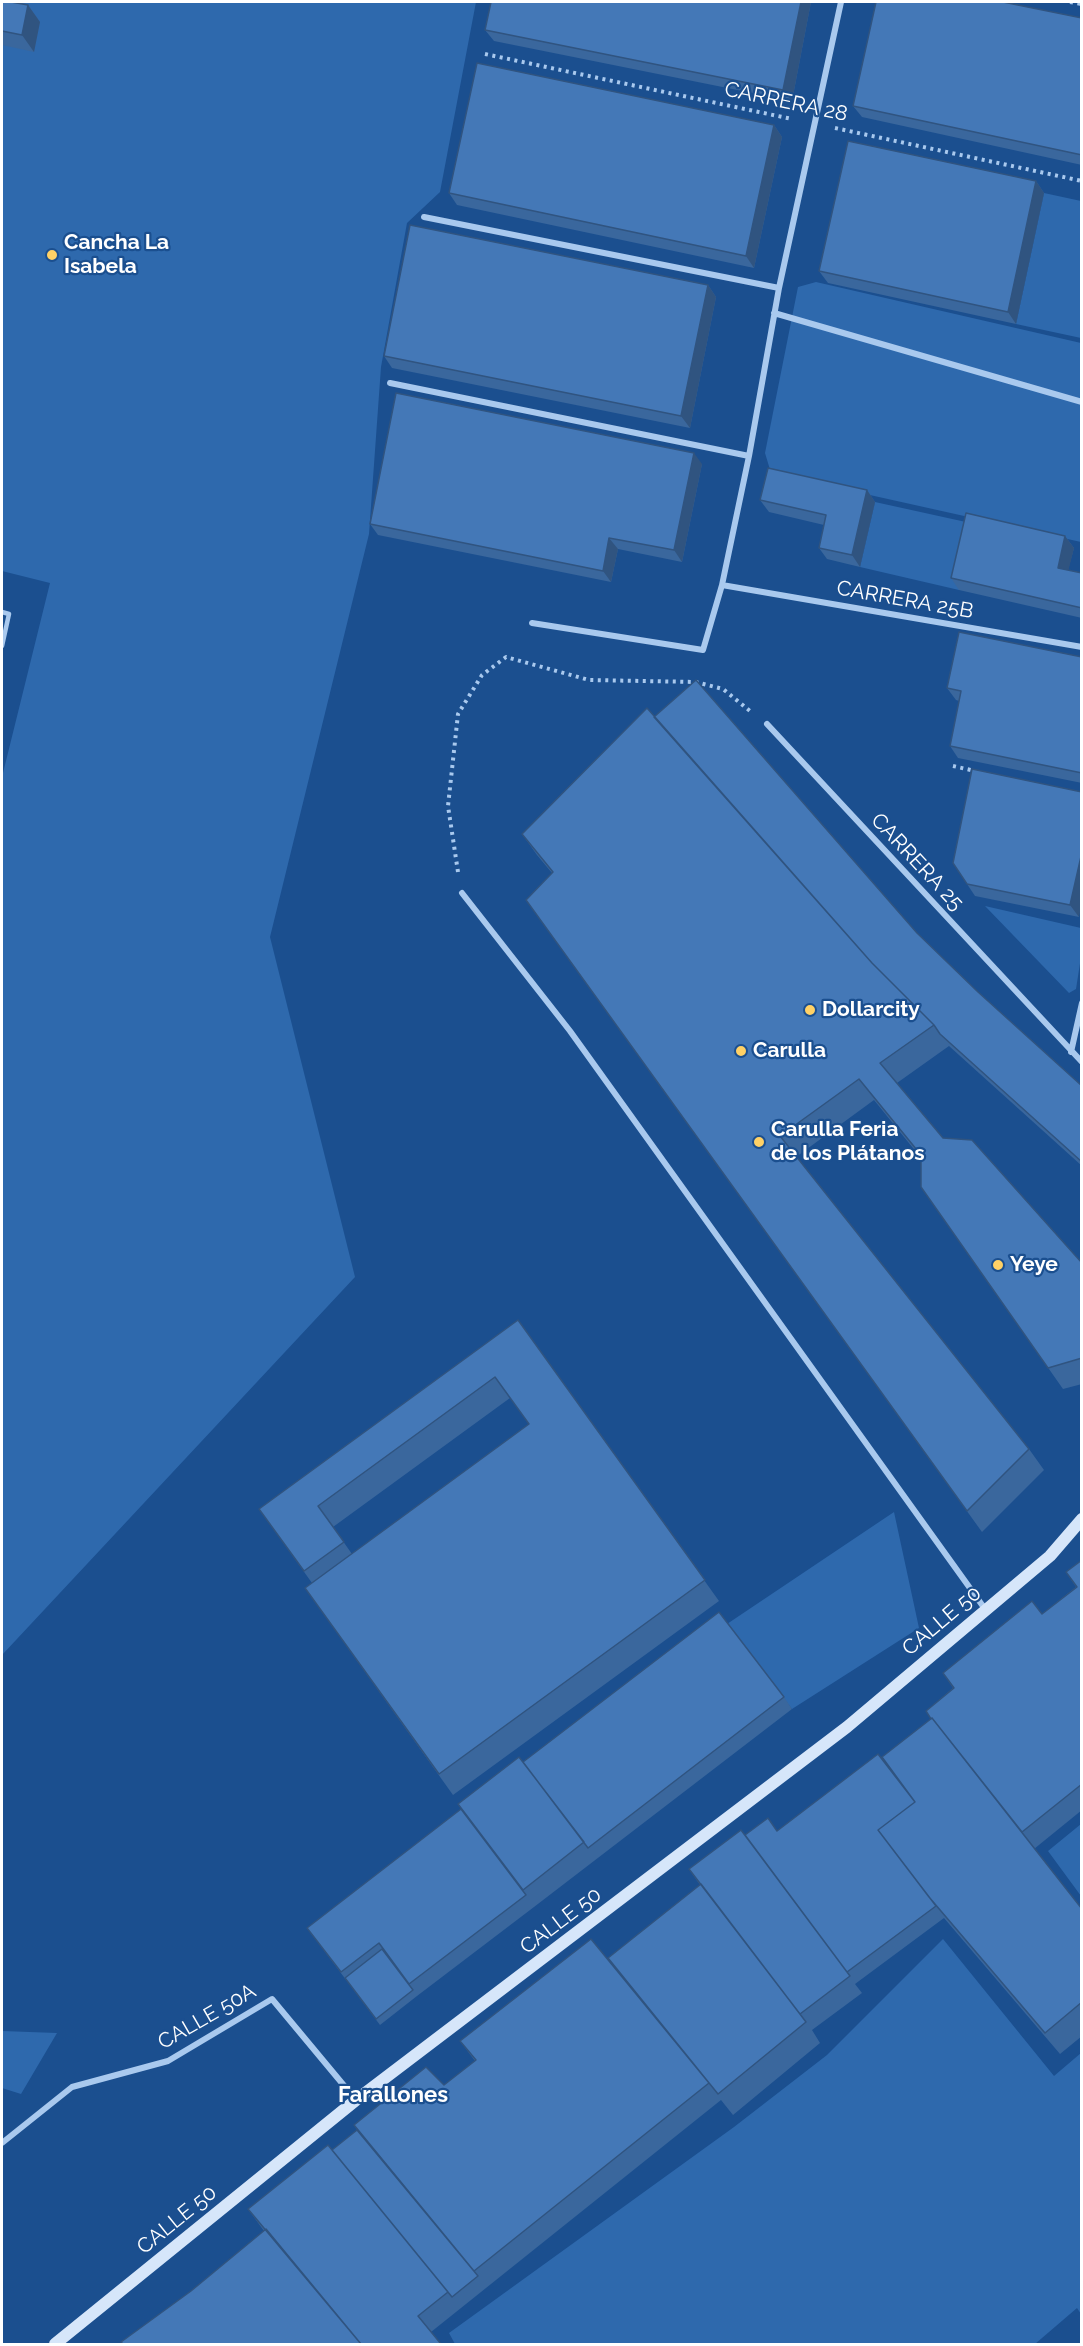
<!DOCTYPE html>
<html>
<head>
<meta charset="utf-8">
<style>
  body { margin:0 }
  #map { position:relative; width:1083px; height:2346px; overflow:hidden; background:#1b4f8f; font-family:Raleway,sans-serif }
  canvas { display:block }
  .frame { position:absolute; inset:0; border:3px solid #fff; pointer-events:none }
</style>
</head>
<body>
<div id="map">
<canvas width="1083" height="2346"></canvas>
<div class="frame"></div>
</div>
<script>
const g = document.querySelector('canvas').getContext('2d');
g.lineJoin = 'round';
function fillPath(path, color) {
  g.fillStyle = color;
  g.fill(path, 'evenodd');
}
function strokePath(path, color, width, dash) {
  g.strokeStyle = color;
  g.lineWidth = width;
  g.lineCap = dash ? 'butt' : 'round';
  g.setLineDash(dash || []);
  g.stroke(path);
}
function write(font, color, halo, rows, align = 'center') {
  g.font = font + ' Raleway,sans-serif';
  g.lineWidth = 4.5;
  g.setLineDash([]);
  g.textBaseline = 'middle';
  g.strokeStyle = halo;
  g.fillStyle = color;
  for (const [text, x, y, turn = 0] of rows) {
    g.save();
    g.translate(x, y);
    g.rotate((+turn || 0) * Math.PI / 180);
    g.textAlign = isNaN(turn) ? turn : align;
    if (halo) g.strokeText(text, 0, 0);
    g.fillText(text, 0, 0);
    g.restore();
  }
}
const green = new Path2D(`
  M2,2H476L440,192L407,223L381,367L369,534L270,937L355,1277L2,1655V777L50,583L2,571Z
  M1044,193L1081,201V338L1016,324Z
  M816,282L1081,343V542L771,473L765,453L798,287Z
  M875,502L975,524L959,590L860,567Z
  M985,906L1081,928V957L1076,989L1069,993Z
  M894,1512L919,1628L792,1709L727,1624Z
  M1081,1824V1896L1048,1851Z
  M943,1939L1054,2076L1081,2053V2314L1077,2308L1035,2344H455L449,2333L734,2127L827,2055Z
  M2,2031L57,2033L21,2094L2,2088Z`);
const path = new Path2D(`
  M1070,2L1082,4
  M485,54L792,119
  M835,128L1082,181
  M953,766L975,771
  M458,872L448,806L458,714L482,675L506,657L589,680L696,682L723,689L750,711`);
const lane = new Path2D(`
  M2,612L9,614L2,646`);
const street = new Path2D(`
  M424,217L779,288
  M774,313L1082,402
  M390,383L749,456
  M722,585L1082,647
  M532,623L703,650L722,585L749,456L779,288L841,2
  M767,724L1082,1062
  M462,893L570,1031L985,1609
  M1071,1052L1082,1003
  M2,2143L72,2087L168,2061L272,1999L356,2100`);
const secondary = new Path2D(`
  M55,2344L356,2100L847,1727L1050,1556L1082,1519`);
const wall = new Path2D(`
  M2,2L28,5L40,22L34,52L2,45Z
  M491,2H811L792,101L494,41L485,30Z
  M1082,18V165L862,117L853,106Z
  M774,125L782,137L754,268L457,205L449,193Z
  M1036,181L1044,193L1016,324L828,283L819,271Z
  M708,285L716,297L690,428L392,368L384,356Z
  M702,464L682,562L618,549L611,582L378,535L370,524Z
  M867,490L875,502L860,567L827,559L819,548L824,525L769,512L760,500Z
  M1065,536L1074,548L1068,570L1082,573V618L959,590L951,578Z
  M1082,657V783L958,758L950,746L959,701L956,700L947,688Z
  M654,717L917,933L978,992L1082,1086V1166L949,1046L897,1083L943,1138L1082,1263V1384L1063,1389L921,1187V1158L874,1100L796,1157L1029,1449L1044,1470L982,1532L541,921L552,873L537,855L522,834Z
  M1082,792L1079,917L975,896L953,863Z
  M518,1320L719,1601L453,1795L305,1588L312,1583L259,1509ZM510,1398L529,1424L352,1554L333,1527Z
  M1082,1560V1810L1034,1849L1082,1909V2036L1060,2054L944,1918L855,1984L862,1993L812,2030L820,2043L733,2115L721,2100L431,2332L191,2291L264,2231L248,2209L332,2150L357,2130L354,2125L444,2085L475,2061L460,2041L612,1965L700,1885L689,1869L745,1835L777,1831L888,1767L931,1719L926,1711L953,1688L943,1673L1042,1614L1076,1587L1066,1572Z
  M784,1697L792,1709L534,1907L417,1996V1995V1996L380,2025L307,1928L523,1762Z`);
const shadedWall = new Path2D(`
  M801,2H811L792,101L783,90Z
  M28,5L40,22L34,52L22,35Z
  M774,125L782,137L754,268L746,256Z
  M1036,181L1044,193L1016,324L1008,312Z
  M708,285L716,297L690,428L681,416Z
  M694,453L702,464L682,562L674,550Z
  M867,490L875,502L860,567L852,555Z
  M1065,536L1074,548L1066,580L1058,568Z
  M609,538L618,549L611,582L603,571Z
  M1082,852V903L1079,917L1070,905Z`);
const building = new Path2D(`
  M2,2H11L28,5L22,35L2,31Z
  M491,2H801L783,90L485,30Z
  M876,2H1003L1082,18V155L853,106Z
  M477,63L774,125L746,256L449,193Z
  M848,141L1036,181L1008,312L819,271Z
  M410,225L708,285L681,416L384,356Z
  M396,393L694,453L674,550L609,538L603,571L370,524Z
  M768,468L867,490L852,555L819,548L826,515L760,500Z
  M966,513L1065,536L1058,568L1082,573V608L951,578Z
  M959,632L1082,657V773L950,746L961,691L947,688Z
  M696,680L917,933L978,992L1082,1086V1162L940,1034L934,1025L872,963L654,717Z
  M647,708L872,963L934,1025L880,1063L943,1138L972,1140L1082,1263V1358L1048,1368L921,1187V1155L859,1079L780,1136L1029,1449L967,1511L526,900L553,872L522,834Z
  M972,769L1082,792V852L1070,905L967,884L953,863Z
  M518,1320L705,1580L439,1774L305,1588L529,1424L495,1377L318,1506L344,1542L304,1571L259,1509Z
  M1082,1560V1784L1022,1832L932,1718L931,1719L926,1711L954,1688L943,1673L1032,1601L1042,1614L1077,1587L1066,1572Z
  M719,1612L784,1697L588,1848L523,1762Z
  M932,1718L1082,1909V2002L1045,2033L929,1897L878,1830L915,1802L882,1757Z
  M878,1754L915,1802L878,1830L936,1906L847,1972L745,1835L768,1818L777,1831Z
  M519,1757L584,1842L523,1890L458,1804Z
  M461,1809L526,1895L409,1984L379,1943L341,1972L307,1928Z
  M741,1830L850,1976L800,2014L689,1869Z
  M701,1884L806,2022L718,2094L608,1958Z
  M591,1939L709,2083L474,2271L354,2125L426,2067L444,2085L476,2060L460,2041Z
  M382,1949L413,1990L376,2019L345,1978Z
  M357,2130L478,2276L452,2297L332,2150Z
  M328,2145L448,2292L418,2316L441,2344H361L248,2209Z
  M266,2229L361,2344H123L121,2342L191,2291Z`);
const markers = [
  [52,255,6,"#ffd166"],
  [810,1010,6,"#ffd166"],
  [741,1051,6,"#ffd166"],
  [759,1142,6,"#ffd166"],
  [998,1265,6,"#ffd166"]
];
const streetNames = [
  ["CARRERA 28",786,102,12],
  ["CARRERA 25B",905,600,10],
  ["CARRERA 25",917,862,47],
  ["CALLE 50",942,1621,-40],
  ["CALLE 50",561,1921,-37],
  ["CALLE 50A",207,2017,-30],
  ["CALLE 50",177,2220,-39]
];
const poiNames = [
  ["Cancha La",64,243],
  ["Isabela",64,267],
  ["Dollarcity",822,1010],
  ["Carulla",753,1051],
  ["Carulla Feria",771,1130],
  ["de los Plátanos",771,1154],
  ["Yeye",1010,1265]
];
const neighbourhoodNames = [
  ["Farallones",393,2095]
];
fillPath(green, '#2e69ad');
strokePath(path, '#a9c9ee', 4, [3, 4.5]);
strokePath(lane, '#a9c9ee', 4.5);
strokePath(street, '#a9c9ee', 6);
strokePath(secondary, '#d6e6fa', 12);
fillPath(wall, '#3a679d');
fillPath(shadedWall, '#305480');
fillPath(building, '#4478b7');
strokePath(building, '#305480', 1.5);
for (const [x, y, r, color] of markers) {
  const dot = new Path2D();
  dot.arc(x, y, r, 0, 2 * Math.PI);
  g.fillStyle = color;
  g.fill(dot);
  strokePath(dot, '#1b4f8f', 2);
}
write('21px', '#fff', '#1b4f8f', streetNames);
write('bold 21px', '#fff', '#1b4f8f', poiNames, 'left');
write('bold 22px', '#fff', '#1b4f8f', neighbourhoodNames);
</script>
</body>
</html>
